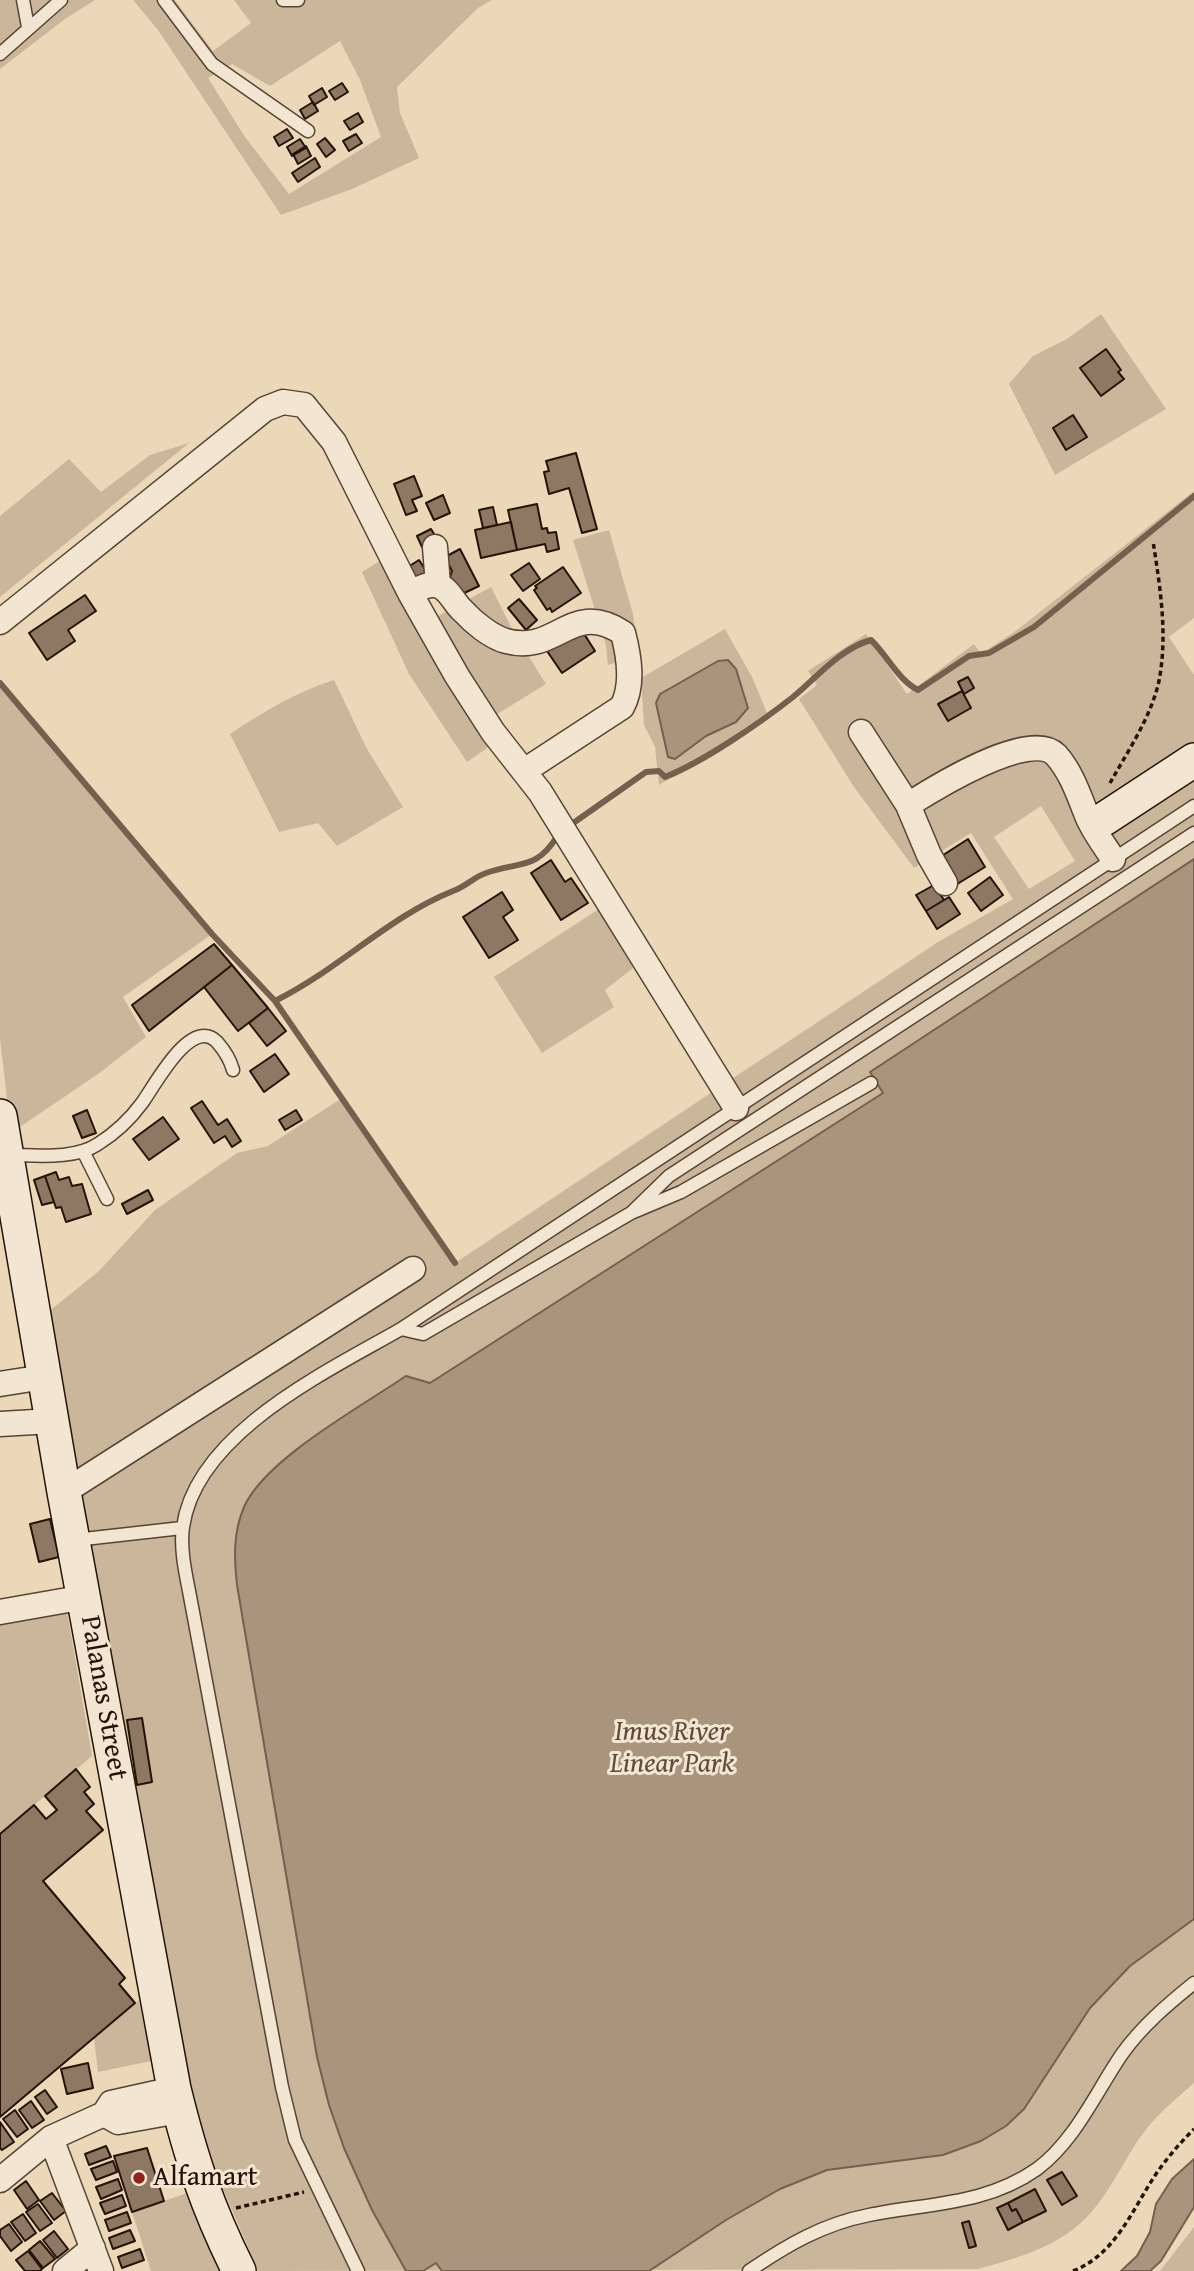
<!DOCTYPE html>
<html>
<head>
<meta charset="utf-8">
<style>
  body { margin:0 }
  canvas { display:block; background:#ebd8b9 }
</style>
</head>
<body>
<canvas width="1194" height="2271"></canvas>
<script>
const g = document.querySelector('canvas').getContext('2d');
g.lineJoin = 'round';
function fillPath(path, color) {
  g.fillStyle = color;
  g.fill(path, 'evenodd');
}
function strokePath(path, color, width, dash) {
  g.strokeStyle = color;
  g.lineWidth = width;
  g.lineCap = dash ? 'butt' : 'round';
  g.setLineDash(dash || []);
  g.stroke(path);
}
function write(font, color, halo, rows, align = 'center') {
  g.font = font + ' "Gentium Book Plus",serif';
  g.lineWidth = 6;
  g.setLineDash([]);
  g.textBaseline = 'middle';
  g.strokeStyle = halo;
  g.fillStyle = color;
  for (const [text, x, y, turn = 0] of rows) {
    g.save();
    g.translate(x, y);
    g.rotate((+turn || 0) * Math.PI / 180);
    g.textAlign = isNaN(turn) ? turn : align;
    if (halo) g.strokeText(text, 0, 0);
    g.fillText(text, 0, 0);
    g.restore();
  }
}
const green = new Path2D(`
  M0,0H95L65,19L0,69Z
  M133,0H175L213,51L251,23L234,0H492L478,8L397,87L400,113L419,158L352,189L281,215L158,30ZM340,41L360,80L381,137L289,194L245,137L208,78L232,64L270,86Z
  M1101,314L1166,409L1055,475L1009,384L1033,356L1067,339Z
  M189,443L0,597V516L69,459L101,492L150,455Z
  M1194,491V618L1169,637L1194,675V2083C1176,2099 1155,2116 1141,2136C1120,2166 1105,2204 1076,2227C1050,2249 1011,2260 978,2269L258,2271L197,2128L42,1317L99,1271L155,1210L237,1153L268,1146L342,1098L455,1263L938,942L1013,899L971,833L914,868L854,787L799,699L817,685L808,671L866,634L907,694L974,644L981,654L1017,630ZM1041,806L1075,861L1029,889L994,837Z
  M609,530L633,614L638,655L608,665L606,645L573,540Z
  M383,559L420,626L491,587L514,633L546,684L478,726L490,746L467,762L409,674L362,572Z
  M725,629L753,679L769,718L659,785L655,747L644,725L641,678ZM736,669L745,695C721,728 706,742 668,757L657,703L660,694L676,685Z
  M334,680L367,749L403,807L337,846L318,823L279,832L230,734C263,712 296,692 334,680Z
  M0,681L212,934L123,997L146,1037L98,1074L11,1133L0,1039Z
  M599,909L633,968L605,990L614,1007L542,1053L494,977Z
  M67,1611L92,1756L0,1834V1624Z
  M139,2000L151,2061L98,2072L94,2038Z
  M187,2193L224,2271H151L132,2212Z
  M1194,2227V2271H1160Z`);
const water = new Path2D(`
  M728,660L736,669L748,708L736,722L706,736L675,759L668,757L656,703L660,694L718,661Z
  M1194,859V1919L1130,1966L1090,2008L1024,2109L1006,2126L981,2141L943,2155L827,2170L780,2189L726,2220L649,2271H442L436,2263L423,2271H406L372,2210L344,2148L329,2105L317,2057L237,1585C234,1558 233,1533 244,1507C265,1459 362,1406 406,1376L430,1383L883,1093L870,1072Z
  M1194,2159V2207L1161,2261L1150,2271H1121L1137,2256L1150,2232L1156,2204L1172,2179Z`);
const stream = new Path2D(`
  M0,683L212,934L275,1001L455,1263
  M569,826L646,772L659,771L665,777C703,762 760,723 793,697C816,678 841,648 871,640C887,655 898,680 918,690L969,656L989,653L1034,627L1194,496
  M275,1001C338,970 388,917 453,891C465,887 474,877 486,873C520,861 536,871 558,835`);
const building = new Path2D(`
  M342,83L348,92L335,100L329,91Z
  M322,88L327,97L314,105L309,96Z
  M313,102L318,111L305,119L300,110Z
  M358,113L363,122L350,130L344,121Z
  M287,129L293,138L279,146L274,137Z
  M356,134L362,143L349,151L343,141Z
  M325,138L335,150L326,157L317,144Z
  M300,139L306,148L292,156L287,147Z
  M306,146L311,156L298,164L293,154Z
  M315,158L320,167L298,182L292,173Z
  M1106,349L1121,370L1118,372L1124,379L1101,396L1080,368Z
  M1073,415L1087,437L1066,450L1053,428Z
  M576,453L597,529L582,533L569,488L549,494L544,472L549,471L546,461Z
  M414,476L422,496L412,500L417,511L406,515L394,484Z
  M443,495L450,513L434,520L426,503Z
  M537,504L542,529L547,528L548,533L556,532L559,549L547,552L545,544L517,550L508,510Z
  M493,507L497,525L483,528L479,510Z
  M511,522L517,550L481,558L475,530Z
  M431,529L437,539L422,547L417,536Z
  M460,549L479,586L456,597L448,583L452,571L445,557Z
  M419,560L428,574L417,581L408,567Z
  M529,563L540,579L523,591L511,575Z
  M563,567L581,593L552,612L550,608L547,610L534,590L537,588L535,586Z
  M85,595L96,611L68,630L75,641L47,660L29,633Z
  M519,599L537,620L526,630L508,608Z
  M581,629L595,651L562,673L547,651Z
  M968,677L974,688L964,694L958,682Z
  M962,691L971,708L948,721L938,704Z
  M968,839L985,867L954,886L937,859Z
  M551,860L565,882L571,878L588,903L561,920L531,873Z
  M990,877L1003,895L981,911L968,893Z
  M934,885L944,900L926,911L916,895Z
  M502,892L513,910L503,917L518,940L489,958L463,917Z
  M949,897L960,914L937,929L926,911Z
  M214,944L232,965L149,1031L132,1005Z
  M232,965L268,1008L238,1031L204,987Z
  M268,1008L286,1031L267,1046L249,1023Z
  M275,1054L289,1074L264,1092L250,1071Z
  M202,1101L218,1125L227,1119L241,1141L232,1147L225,1136L214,1143L191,1108Z
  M87,1110L96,1133L82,1138L73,1116Z
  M296,1110L302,1120L285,1130L279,1120Z
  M163,1117L179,1139L149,1160L133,1139Z
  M56,1172L59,1180L69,1177L72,1186L82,1184L91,1214L66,1222L61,1207L56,1208L45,1176Z
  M45,1176L54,1202L42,1205L34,1180Z
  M148,1190L153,1200L127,1214L122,1204Z
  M50,1519L59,1557L39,1562L30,1524Z
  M142,1718L152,1782L137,1785L127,1720Z
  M76,1769L90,1787L84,1792L94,1804L86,1811L103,1830L43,1881L125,1978L119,1984L135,2003L0,2117V1834L34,1805L46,1819L57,1810L45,1796Z
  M88,2063L93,2088L67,2094L61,2069Z
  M45,2090L57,2107L47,2114L35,2097Z
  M31,2101L44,2120L32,2128L19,2110Z
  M15,2110L28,2129L17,2137L3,2119Z
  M0,2122L14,2142L2,2150L0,2148Z
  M106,2146L111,2157L89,2165L85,2154Z
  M147,2148L164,2201L132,2212L114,2156Z
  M113,2161L117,2172L96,2180L91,2169Z
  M1062,2172L1077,2196L1062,2205L1047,2180Z
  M118,2179L122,2190L101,2199L96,2187Z
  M26,2181L39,2200L27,2209L14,2190Z
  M1035,2189L1046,2211L1023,2222L1016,2209L1012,2211L1008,2203Z
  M52,2193L66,2211L54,2220L40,2201Z
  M122,2195L126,2206L105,2214L100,2203Z
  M1008,2203L1012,2211L1016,2209L1023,2222L1008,2230L997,2208Z
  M38,2204L52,2223L40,2231L26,2212Z
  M127,2212L131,2223L109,2231L105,2220Z
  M23,2214L36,2233L25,2241L11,2222Z
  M969,2221L976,2246L969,2248L962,2223Z
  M9,2224L22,2242L11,2251L0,2236V2230Z
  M130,2230L135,2241L113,2249L109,2238Z
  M54,2231L68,2249L57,2258L43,2240Z
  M40,2241L55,2259L43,2268L29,2250Z
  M140,2249L144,2260L122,2268L118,2257Z
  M28,2251L42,2269L40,2271H25L16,2260Z`);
const path = new Path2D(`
  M1110,783C1128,751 1151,717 1159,681C1168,634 1160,587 1153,541
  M236,2208L304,2192
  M1073,2271C1116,2254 1132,2210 1156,2174C1167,2158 1180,2143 1194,2129`);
const lane = new Path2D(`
  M23,0L28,27
  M164,0L212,64L308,131
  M283,0H298
  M0,54L61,0
  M83,1151L107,1199
  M8,1155C36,1155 74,1160 98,1144C114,1134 131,1118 142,1103C154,1087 191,1015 217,1042C225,1051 230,1059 233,1070
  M631,1213L669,1176L1194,833
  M401,1329L423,1334L631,1213L681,1192L871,1083
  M75,1540L182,1528
  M358,2271L295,2140L282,2087L189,1591C185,1571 180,1547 183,1527C196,1433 328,1371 401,1329L1194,806
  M749,2271C787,2245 823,2224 869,2215C928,2203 986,2205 1037,2169C1075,2141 1096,2092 1122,2054C1142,2026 1168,2004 1194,1983`);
const street = new Path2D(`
  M435,547L438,585
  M410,593C418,589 426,584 435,585C448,586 453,602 462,610C473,622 491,637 506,641C558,655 570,599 623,633C629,656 634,685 622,707L524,771
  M0,622L265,409L283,402L304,405L334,442L410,593L457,676L493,732L540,792L736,1108
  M861,732L908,805L929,855L945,883
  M908,805C933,789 1031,728 1056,755C1072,773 1079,796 1088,818C1094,832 1105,846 1113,859
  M0,1384L44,1377
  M0,1424L52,1421
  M64,1492L413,1269
  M0,1612L85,1597
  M104,2114L118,2122L179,2111
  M51,2138L101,2271
  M0,2180L51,2138L104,2114L111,2103L174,2089
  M65,2271L93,2248`);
const secondary = new Path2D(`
  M1104,819L1194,760
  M0,1116L64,1492L174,2089C191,2158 207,2207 239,2271`);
const markers = [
  [139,2178,7,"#8f2418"]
];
const streetNames = [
  ["Palanas Street",103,1698,80]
];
const parkNames = [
  ["Imus River",672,1733],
  ["Linear Park",672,1765]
];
const poiNames = [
  ["Alfamart",153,2178]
];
fillPath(green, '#cab69b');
fillPath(water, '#a9947d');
strokePath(water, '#75604e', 2);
strokePath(stream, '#75604e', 6);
fillPath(building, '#8d7864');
strokePath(building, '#281108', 2);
strokePath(lane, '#594334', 15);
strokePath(street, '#594334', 27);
strokePath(secondary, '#281108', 36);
strokePath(path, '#281108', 3.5, [5, 3.5]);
strokePath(lane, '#f2e6d2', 12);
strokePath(street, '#f2e6d2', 24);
strokePath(secondary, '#f2e6d2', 33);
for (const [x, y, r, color] of markers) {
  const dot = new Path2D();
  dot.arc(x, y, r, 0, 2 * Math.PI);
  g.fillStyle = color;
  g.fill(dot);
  strokePath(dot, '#f2e6d2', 2.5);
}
write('28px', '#281108', '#f2e6d2', streetNames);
write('italic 28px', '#614b3b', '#f2e6d2', parkNames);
write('28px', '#281108', '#f2e6d2', poiNames, 'left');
</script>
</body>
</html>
